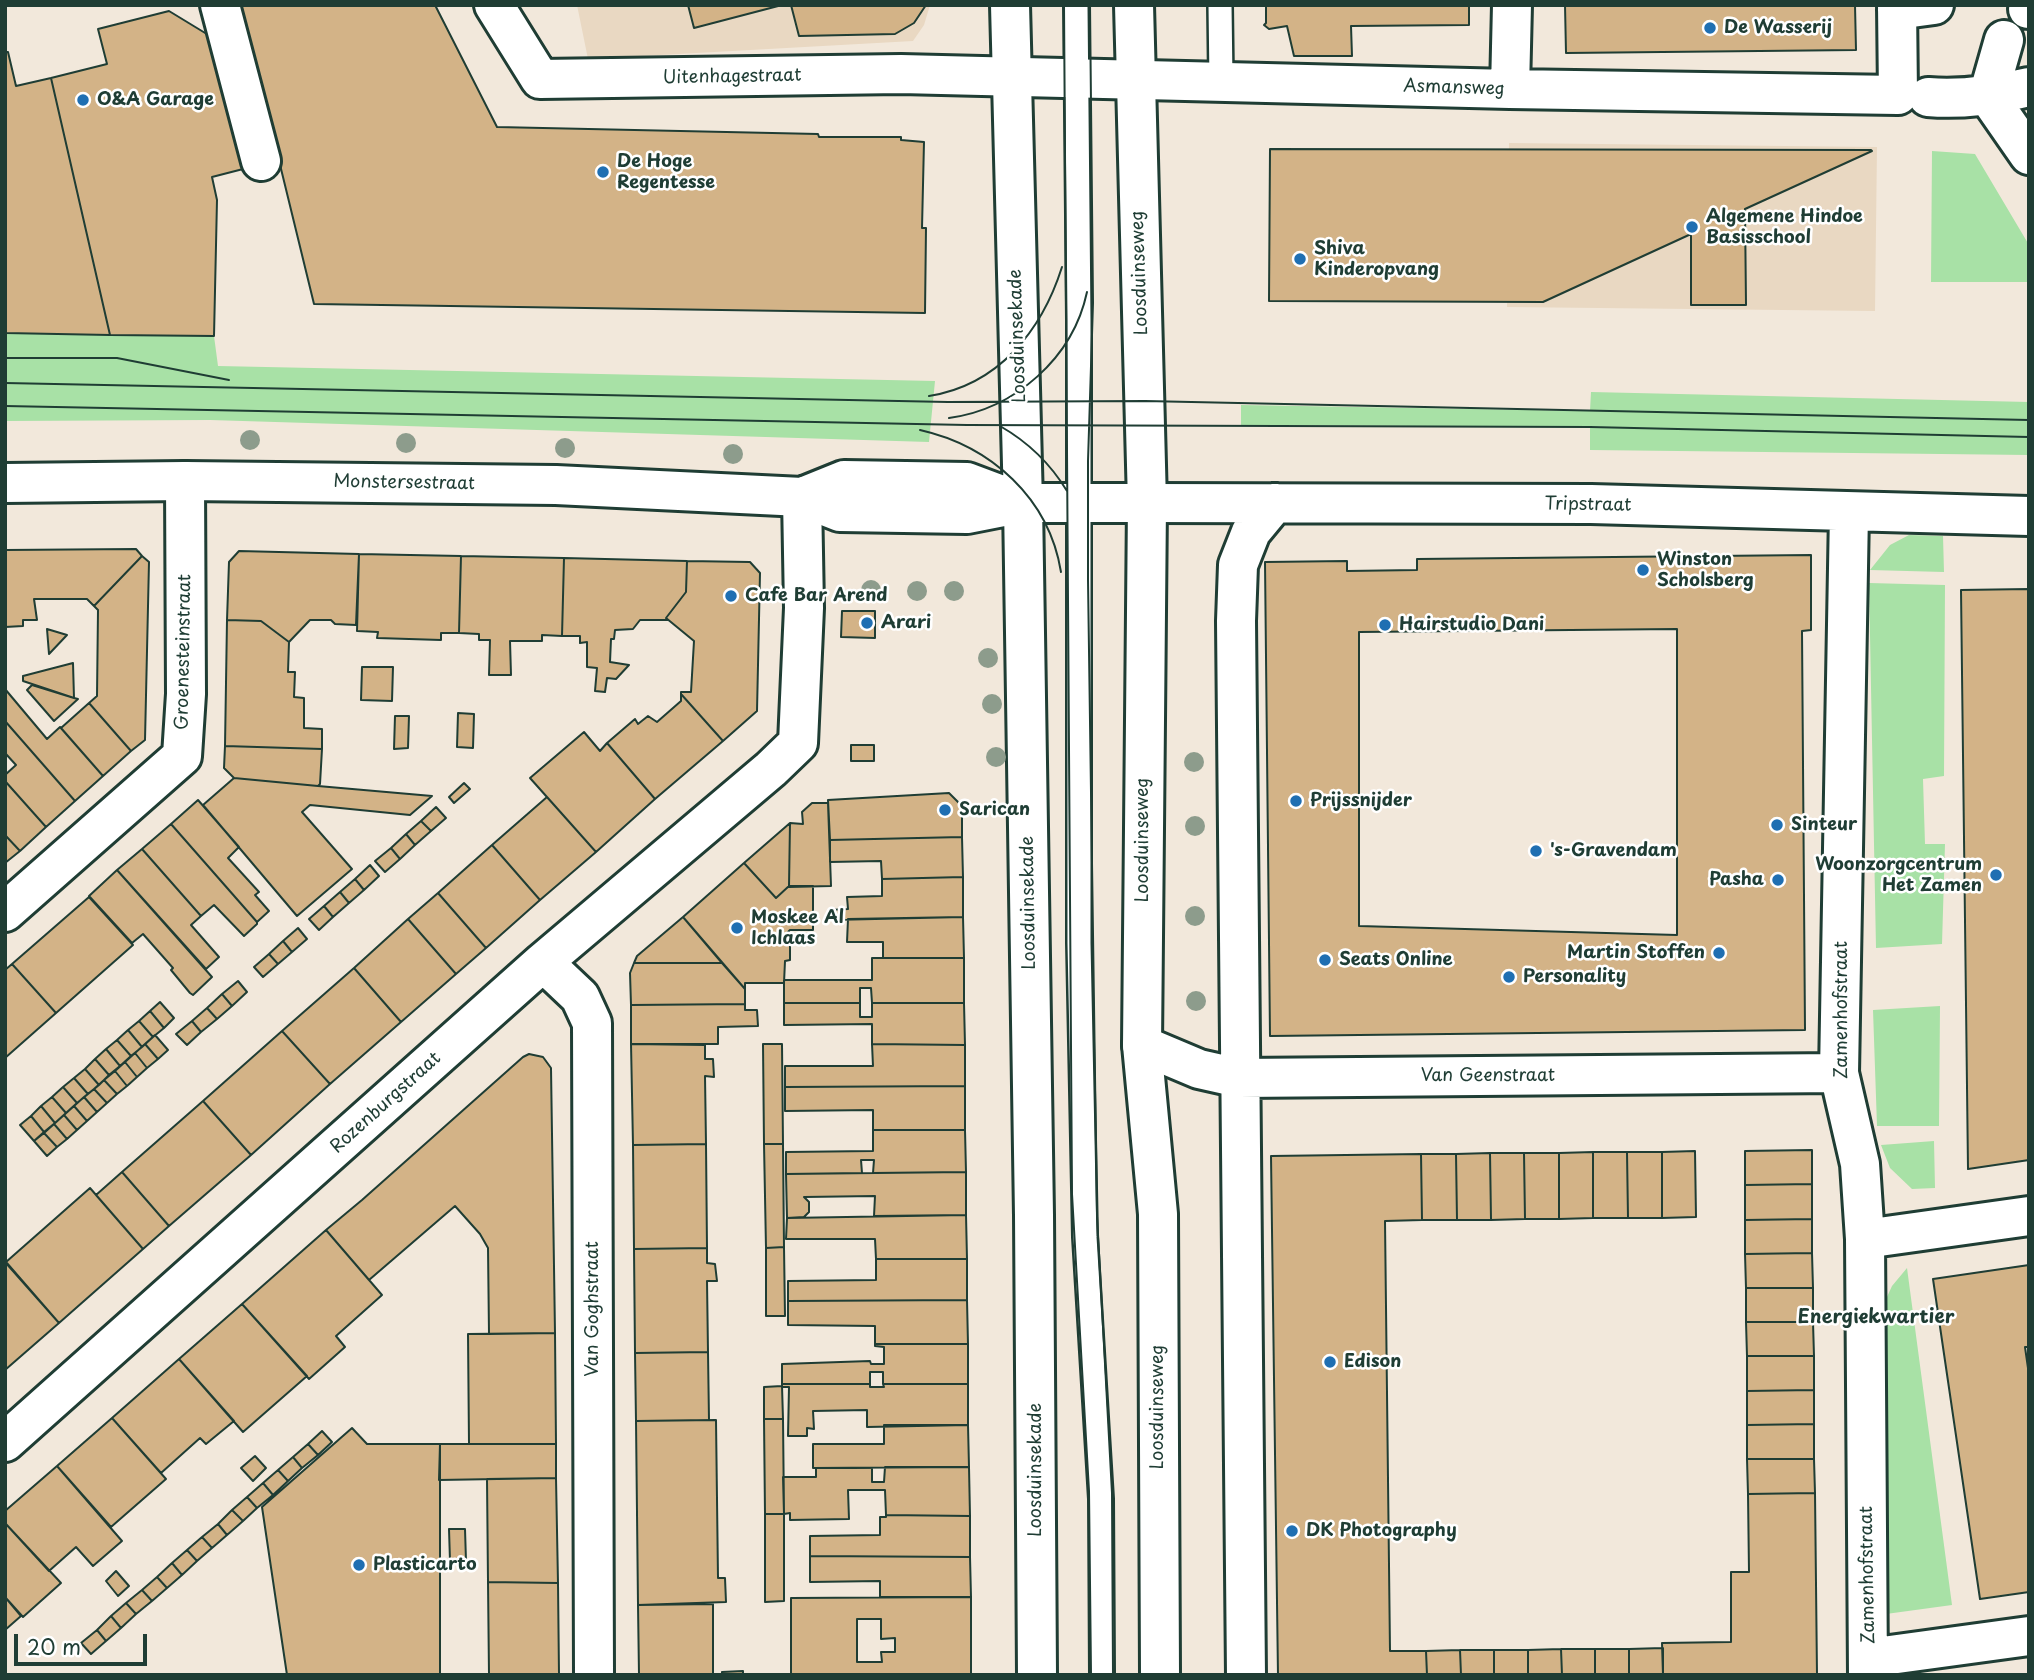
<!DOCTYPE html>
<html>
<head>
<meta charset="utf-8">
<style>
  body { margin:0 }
  #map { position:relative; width:2034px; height:1680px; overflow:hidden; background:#f2e8db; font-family:"Playpen Sans",sans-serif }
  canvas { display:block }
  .frame { position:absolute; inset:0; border:7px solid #1f3d34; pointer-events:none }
  .scale { position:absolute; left:14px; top:1634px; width:133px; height:32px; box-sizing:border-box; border:4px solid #1f3d34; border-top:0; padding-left:9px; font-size:21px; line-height:24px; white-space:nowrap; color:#1f3d34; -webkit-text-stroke:5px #fff; paint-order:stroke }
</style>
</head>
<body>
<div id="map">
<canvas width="2034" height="1680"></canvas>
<div class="frame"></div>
<div class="scale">20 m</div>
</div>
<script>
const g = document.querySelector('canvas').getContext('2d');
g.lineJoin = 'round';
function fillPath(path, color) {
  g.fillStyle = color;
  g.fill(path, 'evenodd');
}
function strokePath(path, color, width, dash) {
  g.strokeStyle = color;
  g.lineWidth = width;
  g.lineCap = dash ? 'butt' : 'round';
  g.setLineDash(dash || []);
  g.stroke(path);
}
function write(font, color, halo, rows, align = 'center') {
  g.font = font + ' "Playpen Sans",sans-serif';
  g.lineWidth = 5;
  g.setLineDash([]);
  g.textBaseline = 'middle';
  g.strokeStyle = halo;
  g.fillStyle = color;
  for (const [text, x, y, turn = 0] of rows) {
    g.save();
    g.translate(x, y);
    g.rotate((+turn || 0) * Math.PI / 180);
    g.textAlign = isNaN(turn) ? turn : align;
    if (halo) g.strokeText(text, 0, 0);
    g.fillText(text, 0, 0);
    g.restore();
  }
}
const built = new Path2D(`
  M577,5H930L924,25L913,41L588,59Z
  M1509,143L1877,147L1875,311L1507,307Z`);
const green = new Path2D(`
  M1932,151L1975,154L2029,245V282H1931Z
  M5,333L214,336L218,366L935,381L929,442L210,420L5,421Z
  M1591,392L2029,402V455L1590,450V427L1241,425V405L1590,411Z
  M1909,535L1943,536L1944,572L1870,570L1890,545Z
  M1869,583L1945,585L1944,776L1923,779L1925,844H1945L1942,944L1876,948Z
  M1940,1006L1939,1126H1877L1873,1010Z
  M1934,1141L1935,1188L1912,1189L1890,1168L1881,1145Z
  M1907,1268L1952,1605L1886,1614L1881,1310L1892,1286Z`);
const building = new Path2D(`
  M241,5H435L497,127L818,134L819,137H901V140L924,142L922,228H926L925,313L314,304Z
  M688,5H782L694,28Z
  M791,5H926L914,23L895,34L799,36Z
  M1266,5H1469V25L1351,26L1352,56H1294L1287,26L1269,29L1264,25L1266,23Z
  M1565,5H1855L1856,50L1566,53Z
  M169,11L215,39L247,168L212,177L217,200L214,336L110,335L51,78L107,64L98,29Z
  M5,52H8L16,86L51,78L110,335L5,333Z
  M1270,149L1871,150L1872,151L1745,209L1746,305H1691V234L1543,302L1269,301Z
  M136,549L142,556L94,606L87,599H34L37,620H23V626L5,627V550Z
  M239,551L359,554L356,625L335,624L331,620H310L289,642L261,621L227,620L229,562Z
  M359,554L461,556L459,633H441V640L377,638L378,632L357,631Z
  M1811,555V630L1802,631L1805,1030L1270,1036L1265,562L1347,561V571L1417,570V559Z
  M142,556L149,562L145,740L131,751L89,703L97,696L98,610L94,606Z
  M461,556L564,558L562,636L542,635V641H510L511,675H489L490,640H479V634L459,633Z
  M564,558L687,561L686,592L666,618L668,620H640L633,629L615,630L614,639H611L610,662L629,665L616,679L607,678L605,692L595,691L597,668L587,667V642L580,643V636H562Z
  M687,561L750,562L760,573L757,711L723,741L681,694V692H691L694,641L666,618L686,592Z
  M2029,589V1160L1968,1169L1961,590Z
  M842,611H875V638L841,637Z
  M227,620L261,621L289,642L288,672H295L294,697L304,698V728L322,729V749L225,746Z
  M47,629L67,635L49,654Z
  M1677,629V935L1359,926V632Z
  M73,663L74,698L23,681V676Z
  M362,667H393L392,701L361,700Z
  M32,685L74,698L78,699L54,721L27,690Z
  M5,689L47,739L60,727L103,776L75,801L5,721Z
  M681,694L723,741L655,799L607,743L635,719L638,724L648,716L657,722L681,701Z
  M89,703L131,751L103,776L61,728Z
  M458,713L474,714L473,748L457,747Z
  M395,716H409L408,748L394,749Z
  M5,721L75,801L46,827L5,781V775L16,765L5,753Z
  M584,732L600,751L607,743L655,799L596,852L530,778Z
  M851,745H874V761H851Z
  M225,746L322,749L320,784L318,786L234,778L224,768Z
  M234,778L318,786L432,796L410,815L310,805L302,812L352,869L297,916L203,805Z
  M5,781L46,827L20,851L5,835Z
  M464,783L470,789L454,803L449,797Z
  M949,793L962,806V837L830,840L828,800Z
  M547,797L596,852L540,900L492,845Z
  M198,800L239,847L228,858L259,892L255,895L269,911L257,922L171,824Z
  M812,803H828L831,886L789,887L790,823L803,824L802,812Z
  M436,807L446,818L431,831L421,821Z
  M421,821L431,831L415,845L406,834Z
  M790,823L789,886L776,898L744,863Z
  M171,824L257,922V924L244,936L214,905L201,916L142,849Z
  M406,834L415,845L400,859L391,848Z
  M5,835L20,851L5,863Z
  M962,837L963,877L882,879L881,861L830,862V840Z
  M492,845L540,900L486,948L438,893Z
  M391,848L400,859L385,872L375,861Z
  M142,849L201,916L191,925L219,957L206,969L117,870Z
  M744,863L776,898L789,886H813V930H790L785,935L790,943V960L785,961L784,983H745V989L683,917Z
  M370,865L379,876L364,890L355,879Z
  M117,870L212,977L193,995L190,993L171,970L173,968L143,934L132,943L89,896Z
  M963,877V917L831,920L830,910L848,909L847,897L882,896V879Z
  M355,879L364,890L349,903L340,892Z
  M340,892L349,903L333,917L324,906Z
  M438,893L486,948L456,974L408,919Z
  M89,897L133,945L56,1013L12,964Z
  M324,906L333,917L319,930L309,919Z
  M683,917L722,963H634L637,956Z
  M963,917L964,958H883V942H847L848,919Z
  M408,919L456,974L401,1022L354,968Z
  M298,928L307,939L292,952L283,941Z
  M283,941L292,952L278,964L269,954Z
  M269,954L278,964L263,977L254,967Z
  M872,958H964V1003H872L871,988H860V1003H784V980H872Z
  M634,963H722L745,989V1004L631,1005L630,973Z
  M12,964L56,1013L5,1058V970Z
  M354,968L401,1022L330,1084L282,1031Z
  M238,981L247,992L232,1006L222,994Z
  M222,994L232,1006L217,1019L207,1008Z
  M160,1002L174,1018L164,1028L150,1011Z
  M784,1003H860V1017H872V1003H964L965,1045L872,1044V1024L784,1025Z
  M745,1004V1010H757L758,1026L718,1027V1044H631V1005Z
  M207,1008L217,1019L201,1032L192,1021Z
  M150,1011L164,1028L153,1037L139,1021Z
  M139,1021L153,1037L142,1047L128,1030Z
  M192,1021L201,1032L187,1045L176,1034Z
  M128,1030L142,1047L131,1056L117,1040Z
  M282,1031L330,1084L251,1155L203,1101Z
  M155,1035L168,1050L158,1059L145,1044Z
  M117,1040L131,1056L120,1066L106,1049Z
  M145,1044L158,1059L147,1068L135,1053Z
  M631,1044L705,1045V1059H713L714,1077L705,1076L706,1144L633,1145Z
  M763,1044H782L783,1144H764Z
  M872,1044L965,1045V1086L785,1087V1066H873Z
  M106,1049L120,1066L109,1075L95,1059Z
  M135,1053L147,1068L137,1077L125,1062Z
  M529,1054L543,1057L551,1068L555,1333L489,1334L488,1248L480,1234L455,1206L369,1280L326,1230L362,1200L523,1057Z
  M95,1059L109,1075L99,1085L85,1069Z
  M125,1062L137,1077L127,1086L115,1071Z
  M85,1069L99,1085L88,1094L74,1078Z
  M115,1071L127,1086L117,1094L104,1080Z
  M74,1078L88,1094L77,1103L63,1087Z
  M104,1080L117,1094L107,1103L94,1089Z
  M965,1086V1130H873V1110L785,1111V1087Z
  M63,1087L77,1103L66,1113L52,1097Z
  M94,1089L107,1103L97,1112L84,1097Z
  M52,1097L66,1113L55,1123L41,1106Z
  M84,1097L97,1112L87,1121L74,1106Z
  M203,1101L251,1155L169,1226L122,1172Z
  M41,1106L55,1123L44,1132L31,1116Z
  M74,1106L87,1121L77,1130L64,1115Z
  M64,1115L77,1130L67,1139L54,1124Z
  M31,1116L44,1132L34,1141L20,1125Z
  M54,1124L67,1139L57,1147L44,1133Z
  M873,1130H965L966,1172L873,1173L874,1160H861L862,1173L786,1174V1152L873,1151Z
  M44,1133L57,1147L47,1156L34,1141Z
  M706,1144L707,1248L634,1249L633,1145Z
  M764,1144H783L784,1247L766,1248Z
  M1812,1150V1184L1745,1185V1151Z
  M1695,1151L1696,1217L1662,1218V1152Z
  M1593,1152H1627L1628,1218H1593Z
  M1593,1152V1218L1559,1219V1153Z
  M1627,1152H1662V1218H1628Z
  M1490,1153L1491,1220H1457L1456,1154Z
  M1490,1153H1524L1525,1219L1491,1220Z
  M1524,1153H1559V1219H1525Z
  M1421,1154L1422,1220L1385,1221L1390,1651H1426L1427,1675H1278L1271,1156Z
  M1421,1154H1456L1457,1220H1422Z
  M122,1172L169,1226L143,1249L96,1195Z
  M966,1172V1215L874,1216L875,1196L804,1197L809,1202V1212L804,1217L787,1218L786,1174Z
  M1812,1184V1219L1745,1220V1185Z
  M90,1188L143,1249L59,1323L6,1262Z
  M966,1215L967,1259H876L875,1239H786L787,1218Z
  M1812,1219V1253L1745,1254V1220Z
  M326,1230L382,1295L336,1336L345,1347L309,1379L242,1304Z
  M784,1247L785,1316H766V1248Z
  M707,1248V1263L715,1264L717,1281H707L708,1352L635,1353L634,1249Z
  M1812,1253L1813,1288H1746L1745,1254Z
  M876,1259H967V1300L788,1301V1281L876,1280Z
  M5,1262L59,1323L5,1370Z
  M2029,1265V1347H2025L2029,1375V1592L1980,1599L1933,1279Z
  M1746,1288H1813V1322H1746Z
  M967,1300L968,1344H875V1326L788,1325V1301Z
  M242,1304L307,1376L243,1432L179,1359Z
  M1746,1322H1813L1814,1356H1747Z
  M555,1333L556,1444H469L468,1334Z
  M875,1344H968V1384H883V1372H870V1384H782V1364L870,1361L871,1364H884V1347L875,1346Z
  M708,1352L709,1420L636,1421L635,1353Z
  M1747,1356H1814V1390L1747,1391Z
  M179,1359L234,1421L206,1444L200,1438L161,1473L112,1418Z
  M782,1384H870V1387H884L883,1384H968V1425L867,1427V1410L813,1411L814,1429L807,1428V1436H788L789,1387H782Z
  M782,1386L783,1419H764V1387Z
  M1814,1390V1424L1747,1425V1391Z
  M112,1418L166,1479L111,1527L57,1466Z
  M764,1419H783L784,1514H765Z
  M716,1420L718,1578H725L726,1602L638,1605L636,1421Z
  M1814,1424V1459H1747V1425Z
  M884,1425H968L969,1467L813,1468V1444H884Z
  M352,1428L367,1444H440V1675H287L262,1507Z
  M322,1431L332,1442L318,1455L308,1444Z
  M308,1444L318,1455L302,1468L293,1457Z
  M440,1444H556V1478L439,1480Z
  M255,1456L266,1468L253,1481L241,1468Z
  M293,1457L302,1468L288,1481L278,1470Z
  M1747,1459H1814L1815,1493L1748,1494Z
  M57,1466L122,1541L93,1566L76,1547L49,1571L5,1523V1511Z
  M885,1467H969L970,1516L886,1515L885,1490H848L849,1519L790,1520V1513L784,1514L783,1477H816V1468H872V1482H884Z
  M278,1470L288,1481L273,1495L263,1483Z
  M556,1478L558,1583L488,1582L487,1479Z
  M263,1483L273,1495L257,1508L247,1497Z
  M1815,1493L1817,1675H1663L1662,1643L1731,1642V1572H1749L1748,1494Z
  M247,1497L257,1508L243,1521L232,1510Z
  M232,1510L243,1521L227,1535L218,1524Z
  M765,1514H784V1601L765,1602Z
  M886,1515L970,1516V1557L810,1556V1536L880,1535V1517H886Z
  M5,1523L61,1583L23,1617L5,1597Z
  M218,1524L227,1535L212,1548L202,1537Z
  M449,1529H465L466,1561H450Z
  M202,1537L212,1548L197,1561L187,1550Z
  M187,1550L197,1561L182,1575L172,1563Z
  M810,1556L970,1557L971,1597H880V1581L810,1582Z
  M172,1563L182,1575L167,1588L157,1577Z
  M116,1571L129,1586L118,1596L106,1581Z
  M157,1577L167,1588L152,1601L142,1590Z
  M488,1582L558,1583L559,1675H489Z
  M142,1590L152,1601L136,1614L126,1603Z
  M5,1597L21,1616L5,1630Z
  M971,1597V1675H791V1598ZM857,1619H881V1639L895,1638V1652H881L882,1662H857Z
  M126,1603L136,1614L121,1628L111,1616Z
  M713,1604V1675H639L638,1605Z
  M111,1616L121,1628L106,1641L97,1630Z
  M97,1630L106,1641L91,1654L81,1643Z
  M1663,1648V1675H1629V1649Z
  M1561,1649L1562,1675H1528V1650Z
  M1561,1649H1595V1675H1562Z
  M1595,1649H1629V1675H1595Z
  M1460,1650L1461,1675H1427L1426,1651Z
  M1460,1650H1494V1675H1461Z
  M1494,1650H1528V1675H1494Z
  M743,1671V1675H722V1672Z`);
const lane = new Path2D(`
  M1076,5L1079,320V943L1085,1237L1101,1499L1102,1675
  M1220,5L1221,81`);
const street = new Path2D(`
  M220,5L261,161
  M494,5L540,79L901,74L1510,89L1898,95L1897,5
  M2028,9L2029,8
  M1897,10L1934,5
  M2004,40L1988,96L2029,155
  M1510,89L1512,5
  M1928,97C1963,100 1995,95 2029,87
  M1147,503L1591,504L2029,516
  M1849,512L1839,1073L1860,1164L1865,1239L1868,1675
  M5,912L182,756L186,694L185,481
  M543,962L580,997L592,1023L594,1675
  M1142,1045L1199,1069L1239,1078L1839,1073
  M1865,1239L2029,1216
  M5,1442L543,962L771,769L798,743L804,608L802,497
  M1868,1658L2029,1636
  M1246,1675L1236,621L1238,565L1251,532L1275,503`);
const secondary = new Path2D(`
  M1010,5L1023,503L1034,1215L1037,1675
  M1134,5L1147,503L1142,1045L1158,1214L1160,1675
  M5,483L185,481L556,485L802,497L840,512L967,514L1023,503H1147
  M802,497L844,480L967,482L1023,503`);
const tram = new Path2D(`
  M1064,5L1072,1194L1089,1491L1091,1675
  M1090,5L1093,303L1088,461V580L1097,1216L1112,1493L1113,1675
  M5,358H117L229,380
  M5,383L948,402L1145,401L2029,420
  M929,396C999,385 1042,330 1062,267
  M5,406L967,425L1590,427L2029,437
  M949,418C1015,409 1073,358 1087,292
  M1000,426C1028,442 1050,463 1067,491
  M920,430C991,446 1049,498 1061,572`);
const trees = [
  [250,440],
  [406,443],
  [565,448],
  [733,454],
  [871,590],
  [917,591],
  [954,591],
  [988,658],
  [992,704],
  [996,757],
  [1194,762],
  [1195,826],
  [1195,916],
  [1196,1001]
];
const markers = [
  [1710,28,7,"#1f6fb2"],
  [83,100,7,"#1f6fb2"],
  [603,172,7,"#1f6fb2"],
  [1692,227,7,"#1f6fb2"],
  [1300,259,7,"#1f6fb2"],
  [1643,570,7,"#1f6fb2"],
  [731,596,7,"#1f6fb2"],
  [867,623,7,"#1f6fb2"],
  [1385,625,7,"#1f6fb2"],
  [1296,801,7,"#1f6fb2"],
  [945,810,7,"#1f6fb2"],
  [1777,825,7,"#1f6fb2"],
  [1536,851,7,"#1f6fb2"],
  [1996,875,7,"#1f6fb2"],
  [1778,880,7,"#1f6fb2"],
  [737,928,7,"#1f6fb2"],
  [1719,953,7,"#1f6fb2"],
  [1325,960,7,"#1f6fb2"],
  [1509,977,7,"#1f6fb2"],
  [1330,1362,7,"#1f6fb2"],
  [1292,1531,7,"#1f6fb2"],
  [359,1565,7,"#1f6fb2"]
];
const poiNames = [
  ["De Wasserij",1724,28],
  ["O&A Garage",97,100],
  ["De Hoge",617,162],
  ["Regentesse",617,183],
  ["Algemene Hindoe",1706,217],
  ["Basisschool",1706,238],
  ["Shiva",1314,249],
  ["Kinderopvang",1314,270],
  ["Winston",1657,560],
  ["Scholsberg",1657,581],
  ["Cafe Bar Arend",745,596],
  ["Arari",881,623],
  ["Hairstudio Dani",1399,625],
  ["Prijssnijder",1310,801],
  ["Sarican",959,810],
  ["Sinteur",1791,825],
  ["'s-Gravendam",1550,851],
  ["Woonzorgcentrum",1982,865,"right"],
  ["Het Zamen",1982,886,"right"],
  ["Pasha",1764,880,"right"],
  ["Moskee Al",751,918],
  ["Ichlaas",751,939],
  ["Martin Stoffen",1705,953,"right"],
  ["Seats Online",1339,960],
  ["Personality",1523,977],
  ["Edison",1344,1362],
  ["DK Photography",1306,1531],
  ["Plasticarto",373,1565]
];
const streetNames = [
  ["Uitenhagestraat",732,77,-1],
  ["Asmansweg",1454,88,2],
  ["Loosduinseweg",1140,273,-92],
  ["Loosduinsekade",1018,336,-92],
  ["Monstersestraat",404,483,1],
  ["Tripstraat",1588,505,1],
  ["Groenesteinstraat",184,652,-89],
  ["Loosduinseweg",1143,840,-90],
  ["Loosduinsekade",1029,903,-91],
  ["Zamenhofstraat",1842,1010,-90],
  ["Van Geenstraat",1488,1076],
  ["Rozenburgstraat",386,1103,-42],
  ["Van Goghstraat",593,1309,-90],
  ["Loosduinseweg",1158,1407,-90],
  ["Loosduinsekade",1036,1470,-90],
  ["Zamenhofstraat",1868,1575,-91]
];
const neighbourhoodNames = [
  ["Energiekwartier",1876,1318]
];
fillPath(built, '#e9d8c2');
fillPath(green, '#a8e1a6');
fillPath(building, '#d3b387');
strokePath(building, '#1f3d34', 2);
strokePath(lane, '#1f3d34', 28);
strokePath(street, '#1f3d34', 44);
strokePath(secondary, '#1f3d34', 44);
strokePath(lane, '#fff', 23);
strokePath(street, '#fff', 38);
strokePath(secondary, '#fff', 38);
strokePath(tram, '#1f3d34', 2);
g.fillStyle = '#8d9c8c';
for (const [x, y] of trees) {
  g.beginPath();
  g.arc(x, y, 10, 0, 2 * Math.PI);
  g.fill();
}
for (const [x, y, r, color] of markers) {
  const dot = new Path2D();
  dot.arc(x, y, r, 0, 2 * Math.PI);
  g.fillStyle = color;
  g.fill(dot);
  strokePath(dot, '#fff', 2.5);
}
write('bold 18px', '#1f3d34', '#fff', poiNames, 'left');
write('18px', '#1f3d34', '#fff', streetNames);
write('bold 19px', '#1f3d34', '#fff', neighbourhoodNames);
</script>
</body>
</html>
